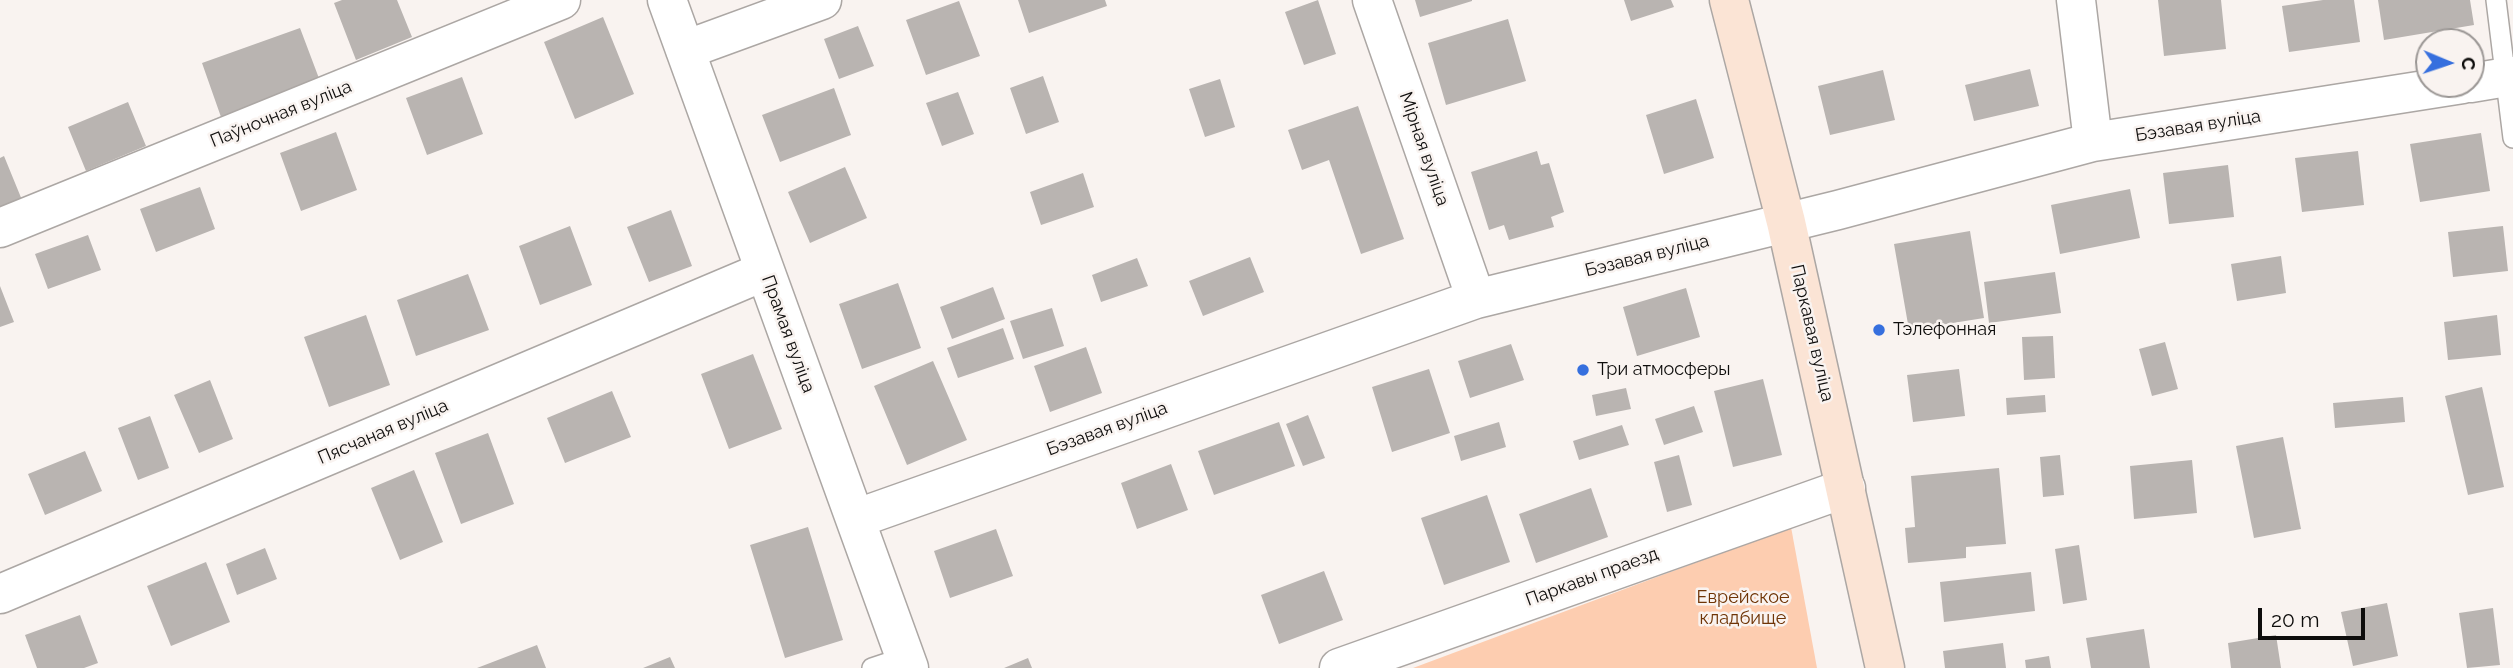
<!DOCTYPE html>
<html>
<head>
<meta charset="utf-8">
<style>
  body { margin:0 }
  #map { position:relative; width:2513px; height:668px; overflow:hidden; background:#f9f3f0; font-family:Raleway,sans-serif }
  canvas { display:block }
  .north { position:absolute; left:2415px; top:28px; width:70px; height:70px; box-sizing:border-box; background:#f9f3f0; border:2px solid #9b9795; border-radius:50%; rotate:92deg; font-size:19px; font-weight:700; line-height:28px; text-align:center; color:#0e0d0c }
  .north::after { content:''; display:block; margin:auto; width:24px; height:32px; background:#366fde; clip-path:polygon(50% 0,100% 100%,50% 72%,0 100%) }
  .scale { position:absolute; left:2258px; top:608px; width:107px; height:32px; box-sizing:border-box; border:4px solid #0e0d0c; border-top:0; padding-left:9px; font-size:21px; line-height:24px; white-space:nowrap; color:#0e0d0c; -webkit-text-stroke:5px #f9f3f0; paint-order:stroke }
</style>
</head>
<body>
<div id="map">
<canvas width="2513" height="668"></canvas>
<div class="north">С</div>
<div class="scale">20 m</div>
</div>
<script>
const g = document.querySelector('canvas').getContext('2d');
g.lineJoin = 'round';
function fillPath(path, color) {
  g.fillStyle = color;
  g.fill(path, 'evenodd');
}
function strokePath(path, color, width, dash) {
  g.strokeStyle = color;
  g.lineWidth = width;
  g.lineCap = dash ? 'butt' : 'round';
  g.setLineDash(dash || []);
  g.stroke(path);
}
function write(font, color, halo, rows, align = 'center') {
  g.font = font + ' Raleway,sans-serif';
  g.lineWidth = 5;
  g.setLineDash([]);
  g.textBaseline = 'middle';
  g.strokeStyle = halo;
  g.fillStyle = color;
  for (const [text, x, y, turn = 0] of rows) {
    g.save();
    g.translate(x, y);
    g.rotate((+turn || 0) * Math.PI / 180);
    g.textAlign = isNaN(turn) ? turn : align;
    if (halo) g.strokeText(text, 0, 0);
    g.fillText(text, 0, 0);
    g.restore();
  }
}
const green = new Path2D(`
  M1791,527L1817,668H1413Z`);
const building = new Path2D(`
  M342,0H397L412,37L356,60L334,3Z
  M1018,0H1105L1107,6L1029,33Z
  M1318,0L1336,54L1304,65L1285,12Z
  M1415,0H1472V1L1420,17Z
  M1624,0H1671L1674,7L1631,21Z
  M2158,0H2221L2226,49L2164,56Z
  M2323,0H2354L2360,42L2289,52L2282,6Z
  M2378,0H2470L2474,25L2384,40Z
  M959,1L980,56L926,75L906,20Z
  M603,17L634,94L575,119L544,42Z
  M1508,19L1526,81L1446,105L1428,43Z
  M858,26L874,66L839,79L824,39Z
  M300,28L320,81L221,117L202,63Z
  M2030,69L2039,106L1974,121L1965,85Z
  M1883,70L1895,120L1830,135L1818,86Z
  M1043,76L1059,122L1026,134L1010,88Z
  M462,77L483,134L427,155L406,98Z
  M1220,79L1235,127L1205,137L1189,89Z
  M834,88L851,135L780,162L762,115Z
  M958,92L974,134L942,146L926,103Z
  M1696,99L1714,158L1664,174L1646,115Z
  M128,102L146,146L86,171L68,127Z
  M1358,106L1404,239L1361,254L1329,160L1302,170L1288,130Z
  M336,132L357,190L301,211L280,153Z
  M2481,133L2490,191L2420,202L2410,144Z
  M1537,151L1541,165L1549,163L1564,212L1551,217L1554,227L1509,240L1504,225L1489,230L1471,172Z
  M2358,151L2364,205L2302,212L2295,158Z
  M4,156L22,200L0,209V158Z
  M2228,165L2234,217L2169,224L2163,173Z
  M845,167L867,218L810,243L788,192Z
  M1083,173L1094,207L1041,225L1030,192Z
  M200,187L215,229L156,252L140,209Z
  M2130,189L2140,238L2060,254L2051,205Z
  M671,210L692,266L649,282L627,227Z
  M570,226L592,285L540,305L519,246Z
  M2503,226L2508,271L2453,277L2448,232Z
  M1970,231L1984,318L1909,330L1894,244Z
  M88,235L101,270L48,289L35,254Z
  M2281,256L2286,293L2237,301L2231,264Z
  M1250,257L1264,292L1203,316L1189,281Z
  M1137,258L1148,286L1101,302L1092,275Z
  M2055,272L2061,313L1989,323L1984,282Z
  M468,274L489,330L416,356L397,300Z
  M898,283L921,348L862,369L839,304Z
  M0,286L14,322L0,327Z
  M993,287L1005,319L952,339L940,307Z
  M1686,288L1700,337L1637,356L1623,307Z
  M1052,308L1064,346L1023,359L1010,321Z
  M366,315L390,385L329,407L304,337Z
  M2497,315L2501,355L2448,360L2444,322Z
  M1003,328L1014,359L958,378L947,348Z
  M2053,336L2055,378L2024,380L2022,337Z
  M2165,342L2178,389L2152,396L2139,349Z
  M1511,344L1524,380L1470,398L1458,361Z
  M1086,347L1102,393L1050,412L1034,366Z
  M753,354L782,429L729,449L701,374Z
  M933,361L967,440L907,465L874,386Z
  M1429,369L1450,433L1392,452L1372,387Z
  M1959,369L1965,416L1913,422L1907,375Z
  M1763,379L1782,455L1733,467L1714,391Z
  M210,380L233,439L199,453L174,395Z
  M2482,387L2504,487L2468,495L2445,396Z
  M1626,388L1631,409L1596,416L1592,395Z
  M612,391L631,437L565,463L547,418Z
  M2045,395L2046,412L2007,415L2006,398Z
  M2403,397L2405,422L2335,428L2333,403Z
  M1694,406L1703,432L1664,445L1655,419Z
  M1308,415L1325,458L1303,466L1286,424Z
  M150,416L169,468L138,480L118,428Z
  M1279,422L1295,466L1214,495L1198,451Z
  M1499,422L1506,447L1461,461L1454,436Z
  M1622,425L1629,445L1579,460L1573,441Z
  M488,433L514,504L461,524L435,453Z
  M2283,437L2301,529L2254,538L2236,446Z
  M85,451L102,491L45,515L28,474Z
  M1679,455L1692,505L1667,512L1654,462Z
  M2060,455L2064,495L2043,497L2040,457Z
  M2192,460L2197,513L2134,519L2130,466Z
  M1171,464L1188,510L1137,529L1121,483Z
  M1999,468L2006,544L1966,547V558L1908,563L1905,528L1915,527L1911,476Z
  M414,470L443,542L400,560L371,488Z
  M1591,488L1608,537L1536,563L1519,514Z
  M1487,495L1510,562L1444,585L1421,518Z
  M808,527L843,640L785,658L750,545Z
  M996,529L1013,576L950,598L934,551Z
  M2079,545L2087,600L2063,604L2055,549Z
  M265,548L277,579L237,595L226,564Z
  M206,562L230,622L171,646L147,586Z
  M1324,571L1343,620L1279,644L1261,595Z
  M2031,572L2035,611L1944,622L1940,582Z
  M2387,603L2398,656L2353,666L2341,612Z
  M2493,608L2500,665L2467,668L2459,613Z
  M80,615L98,663L84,668H37L25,635Z
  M2144,629L2150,668H2091L2086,638Z
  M2276,635L2281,668H2231L2228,643Z
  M2003,643L2006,668H1945L1943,651Z
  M537,645L546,668H477Z
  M2049,656L2051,668H2026L2025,660Z
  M670,657L675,668H643Z
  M1028,658L1032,668H1004Z`);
const lane = new Path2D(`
  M2496,0L2513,138
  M872,668L905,657`);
const street = new Path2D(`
  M667,0L909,668
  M1372,0L1476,299
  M2076,0L2093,142
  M685,50L822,0
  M2471,83L2513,76
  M0,228L561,0
  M855,519L1476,299L1838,210L2093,142L2463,84
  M0,594L765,271
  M1339,668L1846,488`);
const secondary = new Path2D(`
  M1729,0L1786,222L1885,668`);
const markers = [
  [1879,330,7,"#366fde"],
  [1583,370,7,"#366fde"]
];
const streetNames = [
  ["Паўночная вуліца",281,114,-22],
  ["Бэзавая вуліца",2198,126,-9],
  ["Мірная вуліца",1424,149,71],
  ["Бэзавая вуліца",1647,256,-14],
  ["Паркавая вуліца",1812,333,77],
  ["Прамая вуліца",788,334,70],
  ["Бэзавая вуліца",1107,429,-20],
  ["Пясчаная вуліца",383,432,-23],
  ["Паркавы праезд",1592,577,-20]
];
const poiNames = [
  ["Тэлефонная",1893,330],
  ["Три атмосферы",1597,370]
];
const parkNames = [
  ["Еврейское",1743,598],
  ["кладбище",1743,619]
];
fillPath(green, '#fdcdb0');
fillPath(building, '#b9b4b1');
strokePath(lane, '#aca7a4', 22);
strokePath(street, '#aca7a4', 41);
strokePath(secondary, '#aca7a4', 41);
strokePath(lane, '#fff', 19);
strokePath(street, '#fff', 38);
strokePath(secondary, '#fbe4d5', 38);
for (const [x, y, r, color] of markers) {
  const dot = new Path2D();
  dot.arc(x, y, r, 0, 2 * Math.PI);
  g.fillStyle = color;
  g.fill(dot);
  strokePath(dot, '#f9f3f0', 2.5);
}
write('18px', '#0e0d0c', '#f9f3f0', streetNames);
write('18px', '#0e0d0c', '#f9f3f0', poiNames, 'left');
write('18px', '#6f3405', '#f9f3f0', parkNames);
</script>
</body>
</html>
